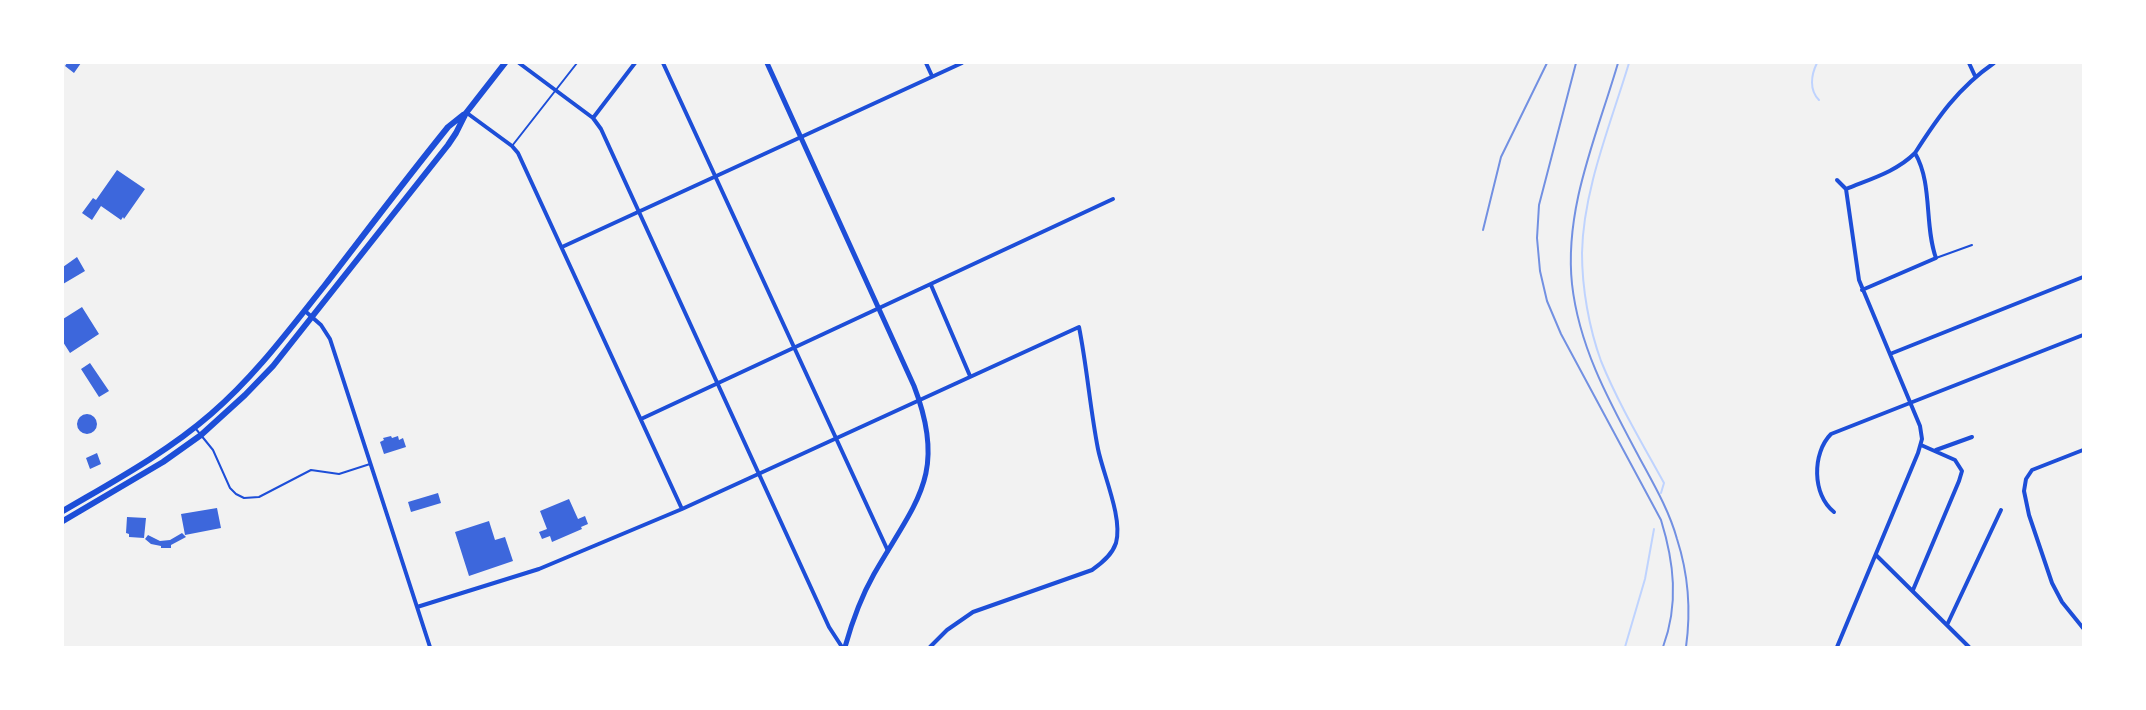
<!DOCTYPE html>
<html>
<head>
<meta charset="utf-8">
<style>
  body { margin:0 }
  #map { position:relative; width:2146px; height:710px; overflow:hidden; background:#f2f2f2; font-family:"Public Sans",sans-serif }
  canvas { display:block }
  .frame { position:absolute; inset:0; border:64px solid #fff; pointer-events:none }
</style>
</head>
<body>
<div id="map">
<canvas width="2146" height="710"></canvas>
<div class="frame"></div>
</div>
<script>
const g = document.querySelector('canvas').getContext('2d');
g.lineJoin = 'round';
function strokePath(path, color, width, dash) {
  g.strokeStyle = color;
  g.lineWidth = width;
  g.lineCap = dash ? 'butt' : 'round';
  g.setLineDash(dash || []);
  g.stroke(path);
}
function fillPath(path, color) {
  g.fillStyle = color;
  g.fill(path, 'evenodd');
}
const stream = new Path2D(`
  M1629,63C1611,123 1583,190 1582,253C1582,288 1589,328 1601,361C1618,403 1642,443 1664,483L1661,493
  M1817,63C1811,75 1809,90 1819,100
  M1625,647L1645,579L1654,529`);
const building = new Path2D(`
  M67,63H81L74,73L65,66Z
  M117,170L145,189L124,219L123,217L121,220L101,206L92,220L82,213L93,198L96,200Z
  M77,257L85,271L63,284V267Z
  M82,307L99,334L70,353L63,342V319Z
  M90,363L109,391L99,397L81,369Z
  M77 424a10 10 0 1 1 20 0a10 10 0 1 1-20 0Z
  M391,436L392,438L398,436L399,440L403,438L406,447L384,454L380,442L384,440L383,438Z
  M97,453L101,464L90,469L86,458Z
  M438,493L441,503L411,512L408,502Z
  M569,499L578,519L585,516L588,524L581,527L582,529L552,542L550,536L542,539L539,532L547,529L540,511Z
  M217,508L221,528L185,535L181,514Z
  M127,517L146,518L144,538L129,537V534L126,533Z
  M489,521L495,540L505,537L513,561L469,576L455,532Z
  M182,533L186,537L171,545V548H161V546L151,544L145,539L148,535L160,541L170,540Z`);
const service = new Path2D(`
  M512,146L577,63
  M1936,258L1972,245
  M196,429L213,450L230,488L236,494L244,498L259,497L311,470L339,474L370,464`);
const minor = new Path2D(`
  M519,63L593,118L601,129L829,627L842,647
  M663,63L888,551
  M926,63L932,76
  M1969,63L1975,76
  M467,113L512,146L518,153L682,509
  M593,118L635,63
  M1837,180L1846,189L1859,280L1920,426L1922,439L1918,453L1837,647
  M1846,189C1870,179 1896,172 1915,153C1938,117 1958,88 1994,63
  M562,247L962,63
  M931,285L970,376
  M1862,290L1936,258C1924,225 1933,184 1915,153
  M305,311L321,325L330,339L430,647
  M1890,354L2083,277
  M641,419L1113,199
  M1936,450L1972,437
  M2083,450L2032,470L2026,479L2024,491L2029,515L2052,583L2062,602L2083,628
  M1834,512C1812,495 1812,453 1831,434L2083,335
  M1876,555L1969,647
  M1913,590L1959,481L1962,471L1955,460L1921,445
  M417,607L539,569L682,509L1079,327C1087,367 1090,408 1098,449C1103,474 1123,518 1116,543C1112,555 1102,563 1092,570L973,612L947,630L930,647
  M1947,625L2001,510`);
const tertiary = new Path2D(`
  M767,63L914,386C948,474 916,501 874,574C861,597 852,622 845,647`);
const primary = new Path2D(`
  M63,511C114,481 166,453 211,414C255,376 289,330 325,285C366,232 406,179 448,127L463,115
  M63,521L163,462L201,435L245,395L273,366L448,145L456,133L466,113L505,63`);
const rail = new Path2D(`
  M1576,63L1539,205L1537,238L1540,271L1547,301L1561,334L1661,520C1674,562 1679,604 1663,647
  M1618,63C1597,135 1564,208 1572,284C1579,347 1609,401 1639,457C1653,483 1669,510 1677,539C1688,573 1691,611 1686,647
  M1483,230L1501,157L1547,63`);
strokePath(stream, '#bfd3fe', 2);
fillPath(building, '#3d67dc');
strokePath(service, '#1d4ed8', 2);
strokePath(minor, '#1d4ed8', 4);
strokePath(tertiary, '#1d4ed8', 5);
strokePath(primary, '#1d4ed8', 6);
strokePath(rail, '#7290e2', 2);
</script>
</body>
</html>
